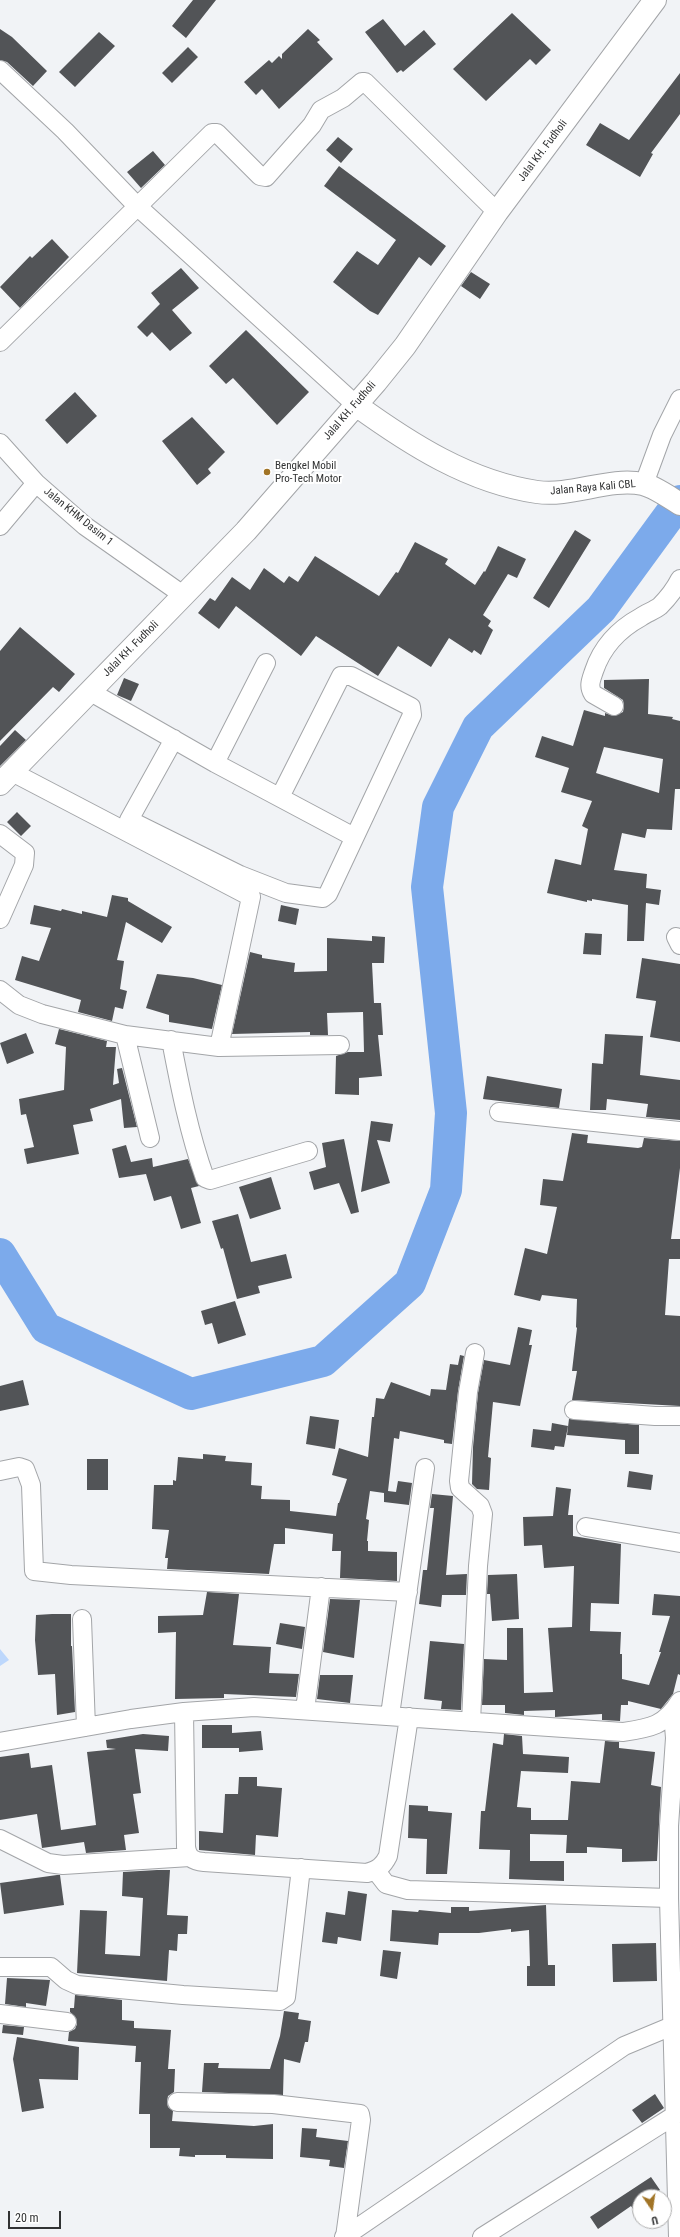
<!DOCTYPE html>
<html>
<head>
<meta charset="utf-8">
<style>
  body { margin:0 }
  #map { position:relative; width:680px; height:2237px; overflow:hidden; background:#f1f3f6; font-family:"Roboto Condensed",sans-serif }
  canvas { display:block }
  .north { position:absolute; left:632px; top:2189px; width:40px; height:40px; box-sizing:border-box; background:#fff; border:1px solid #adadad; border-radius:50%; rotate:167deg; font-size:11px; font-weight:700; line-height:16px; text-align:center; color:#313233 }
  .north::after { content:''; display:block; margin:auto; width:14px; height:18px; background:#a17426; clip-path:polygon(50% 0,100% 100%,50% 72%,0 100%) }
  .scale { position:absolute; left:8px; top:2211px; width:53px; height:18px; box-sizing:border-box; border:2px solid #313233; border-top:0; padding-left:5px; font-size:12px; line-height:14px; white-space:nowrap; color:#313233; -webkit-text-stroke:3px #fff; paint-order:stroke }
</style>
</head>
<body>
<div id="map">
<canvas width="680" height="2237"></canvas>
<div class="north">U</div>
<div class="scale">20 m</div>
</div>
<script>
const g = document.querySelector('canvas').getContext('2d');
g.lineJoin = 'round';
function fillPath(path, color) {
  g.fillStyle = color;
  g.fill(path, 'evenodd');
}
function strokePath(path, color, width, dash) {
  g.strokeStyle = color;
  g.lineWidth = width;
  g.lineCap = dash ? 'butt' : 'round';
  g.setLineDash(dash || []);
  g.stroke(path);
}
function write(font, color, halo, rows, align = 'center') {
  g.font = font + ' "Roboto Condensed",sans-serif';
  g.lineWidth = 4;
  g.setLineDash([]);
  g.textBaseline = 'middle';
  g.strokeStyle = halo;
  g.fillStyle = color;
  for (const [text, x, y, turn = 0] of rows) {
    g.save();
    g.translate(x, y);
    g.rotate((+turn || 0) * Math.PI / 180);
    g.textAlign = isNaN(turn) ? turn : align;
    if (halo) g.strokeText(text, 0, 0);
    g.fillText(text, 0, 0);
    g.restore();
  }
}
const green = new Path2D(`
  M0,1649L9,1660L0,1666Z`);
const river = new Path2D(`
  M0,1254L46,1328L191,1394L323,1361L410,1283L446,1190L451,1113L427,887L438,807L478,727L601,609L680,501`);
const building = new Path2D(`
  M193,0H216L186,38L172,26Z
  M512,13L551,50L536,65L530,59L486,101L453,69Z
  M383,19L405,46L424,30L436,44L403,72L401,70L397,73L365,32Z
  M0,29L12,37L47,71L33,86L7,62L0,60Z
  M308,29L320,40L317,42L333,59L279,109L262,89L256,95L244,82L269,60L272,63L279,56L282,59V54Z
  M99,32L115,46L75,87L59,72Z
  M188,47L198,57L172,83L162,73Z
  M680,73V114L651,153L653,154L640,177L586,145L600,123L629,140Z
  M338,137L353,149L341,163L326,150Z
  M153,151L165,165L141,188L127,172Z
  M339,166L446,246L431,266L419,257L378,315L370,311L333,282L357,251L378,265L396,240L324,186Z
  M52,239L69,257L20,308L0,287L30,256L32,258Z
  M181,268L199,288L172,310L192,333L170,351L152,332L147,337L137,327L160,304L151,293Z
  M471,272L490,284L480,299L461,286Z
  M246,330L309,392L277,425L233,378L226,384L209,366Z
  M75,392L97,416L67,444L45,420Z
  M192,417L225,452L208,469L211,473L197,485L162,441Z
  M575,530L591,540L549,608L533,598Z
  M415,542L448,559L445,564L475,585L484,571L485,572L498,546L526,559L517,578L508,574L483,615L491,621L488,626L493,630L481,655L474,650L472,653L449,638L431,667L398,646L378,676L316,636L301,656L236,606L219,629L198,613L210,598L215,601L232,577L250,590L264,568L284,583L289,576L298,582L315,556L379,596L396,572L398,573Z
  M20,627L75,674L59,692L53,687L0,741V651Z
  M124,678L139,684L131,701L117,695Z
  M649,679L648,714L673,717L672,719L680,721V789H675L672,830L647,829L645,838L622,833L614,870L647,874L646,888L661,890L659,905L646,903L644,941H627L628,905L592,899V901L587,900V902L547,893L555,859L581,865L588,829L582,826L592,801L561,792L569,768L535,757L542,736L573,746L584,710L605,716V713L614,716L623,712L624,706L623,700L604,688V680ZM604,747L663,759L659,793L596,773Z
  M15,730L26,740L0,766V746Z
  M17,812L31,826L21,836L7,822Z
  M112,895L128,898V901L172,927L162,943L126,922L117,960L124,961L120,989L127,991L123,1009L115,1007L112,1021L78,1012L81,1000L15,980L22,956L39,961L51,928L30,924L34,905L61,911L62,909L82,914V911L107,917Z
  M281,905L299,909L296,925L278,921Z
  M585,933L602,934L601,955L583,954Z
  M372,936L385,937L384,963H372L374,1003H381L383,1035H378L382,1076L359,1078V1095L335,1094L336,1056L348,1052H364L363,1012L327,1013L328,1035H310V1032L232,1034L250,952L262,955V958L295,963L294,972L327,971V938L372,941Z
  M642,958L680,964V1042L650,1037L656,1001L636,998Z
  M157,974L193,978L222,985L212,1029L169,1022V1015L146,1008Z
  M59,1029L107,1041L106,1047H116L113,1085L119,1083L117,1069L122,1068L137,1127L124,1128L121,1099L90,1109L93,1121L73,1125L79,1154L27,1164L24,1149L34,1147L26,1114L21,1115L19,1099L64,1090L66,1047L55,1044Z
  M26,1033L34,1053L7,1064L0,1043Z
  M605,1034L643,1036L640,1075L680,1080V1120L646,1117L648,1104L607,1099L606,1110H590L592,1063L603,1064Z
  M487,1076L562,1089L559,1108L483,1099Z
  M371,1121L393,1124L390,1142L377,1140L390,1183L361,1192Z
  M572,1133L588,1135L587,1143L638,1148L642,1147L644,1138L680,1141V1168L671,1239H680V1259H669L665,1315L680,1316V1406L572,1400L577,1371H572L577,1328L576,1327L577,1299L542,1295L540,1301L514,1295L525,1248L547,1254L557,1207L540,1205L543,1179L563,1181Z
  M344,1139L359,1212L351,1214L339,1183L314,1190L309,1172L326,1167L322,1143Z
  M126,1145L131,1162L152,1158L153,1167L188,1159L199,1186L191,1188L201,1223L181,1229L171,1196L154,1201L146,1174L119,1178L112,1149Z
  M271,1177L281,1209L250,1219L239,1187Z
  M238,1214L251,1262L286,1254L292,1278L258,1286L260,1293L237,1299L223,1248L221,1249L212,1221Z
  M235,1301L246,1335L218,1344L212,1323L205,1325L201,1311Z
  M518,1327L532,1330L529,1345H532L520,1406L493,1402L488,1457L491,1458L489,1490L477,1489L472,1484L473,1447L478,1393L484,1360L510,1365Z
  M460,1355L464,1356L458,1391L452,1444L444,1443V1440L400,1431L399,1439L394,1438L388,1491L396,1492L398,1481L412,1483L409,1505L384,1502V1493L370,1491L366,1519L369,1520L367,1541H368V1551L397,1552V1581L340,1578L341,1551H332L333,1534L285,1528V1544H274L269,1574L167,1569L168,1558H165L169,1530L152,1529L154,1485H173V1480L176,1481L178,1457L203,1459V1454L226,1456L225,1461L252,1463L251,1485L262,1486L261,1499L290,1500V1511L336,1516L338,1503H339L347,1479L332,1475L339,1448L368,1457L372,1417H374L376,1398L384,1399L391,1382L430,1396L431,1389L446,1390L450,1364L458,1365Z
  M23,1380L29,1405L0,1411V1386Z
  M310,1416L339,1420L335,1449L306,1444Z
  M569,1419L639,1425V1454H625V1440L567,1435Z
  M552,1423L568,1426L564,1447L555,1446L554,1450L531,1447L533,1429L551,1431Z
  M87,1459H108V1490H87Z
  M629,1471L653,1475L651,1490L627,1487Z
  M556,1487L571,1489L568,1515H573V1536L621,1544L619,1604L591,1603L590,1631L621,1632L620,1654H622V1679L649,1685L661,1652H659L670,1616L652,1615L654,1594L680,1596V1675L678,1674L673,1694L661,1709L628,1701V1705H621L620,1721L602,1720V1714L555,1717V1710L524,1711V1715L505,1713V1705H482L484,1659L507,1660V1628H523L524,1693L553,1692L548,1628L572,1627L574,1566L544,1568L542,1545L524,1546L523,1517L553,1516Z
  M432,1494L453,1496L446,1575L467,1574L466,1595H442L441,1607L419,1604L423,1570H427L434,1508H430Z
  M517,1574L519,1619L492,1621L490,1594H487L488,1575Z
  M207,1592L239,1594L233,1645L271,1647L269,1673L299,1674L296,1697L224,1694V1698L175,1699L176,1632L158,1633V1616L203,1615Z
  M330,1599L360,1600L354,1658L323,1652Z
  M52,1614H71V1646H72L75,1712L57,1715L55,1674L38,1675L35,1640L36,1615Z
  M280,1623L305,1627L302,1649L276,1644Z
  M430,1641L464,1644L461,1710L441,1709L442,1701L424,1699Z
  M320,1675H353L350,1703L317,1699Z
  M202,1725H232V1733L261,1731L263,1750L239,1752V1748H202Z
  M143,1734L169,1736L168,1751L135,1749L141,1793L133,1794L139,1833L124,1835L126,1850L86,1853L84,1842L42,1848L37,1814L0,1820V1757L29,1753L31,1768L52,1765L61,1830L96,1825L87,1752L116,1749L107,1748L106,1740Z
  M504,1734L522,1736L523,1754L569,1757L568,1773L521,1771L517,1807L531,1808V1820H568L571,1781L600,1783L605,1741L619,1742V1748L655,1752L651,1785L661,1787L657,1861L622,1862V1849L587,1847V1853H566L567,1835L530,1834V1861H564V1881L509,1879L510,1850L479,1849L481,1811H485L493,1743L503,1745Z
  M239,1777H257V1786L282,1788L278,1837L256,1835L255,1855L199,1850V1831L223,1833L225,1794H238Z
  M409,1805L428,1806V1811L452,1813L447,1874H426L427,1839L408,1838Z
  M157,1870H170L167,1915L188,1916L187,1934H178L177,1951L169,1950L167,1981L77,1973L80,1910L107,1911L105,1954L140,1956L143,1898L122,1896L123,1872Z
  M57,1875H60L64,1905L4,1914L0,1883Z
  M348,1891L367,1894L361,1941L338,1937L337,1944L322,1942L326,1912L345,1915Z
  M546,1905L548,1965H555V1986H527V1966H530L529,1930L511,1932V1929L479,1933H439L438,1945L390,1941L392,1910L418,1912L419,1910L451,1913V1907H469V1911Z
  M656,1943L657,1981L613,1982L612,1944Z
  M383,1950L401,1952L397,1979L380,1976Z
  M7,1978L50,1980L46,2006L26,2003V2007L5,2004Z
  M75,1995L122,2000V2020L134,2021V2028L171,2030L168,2069H175L174,2092L168,2096L167,2102L168,2107L173,2111L172,2121L254,2126L273,2124V2159L226,2158V2155H195V2157L179,2156L180,2148H150V2114H139L141,2062H135L136,2046L68,2041L69,2032L75,2029L77,2024L76,2018L70,2012V2008H74Z
  M284,2011L299,2013L298,2019L311,2021L308,2042H305L300,2063L284,2059L283,2095L202,2092L204,2063H219L218,2068L270,2069L280,2036Z
  M3,2025L24,2027L23,2035L2,2033Z
  M17,2037L79,2047L78,2080L39,2079L44,2108L22,2112L13,2059Z
  M655,2094L664,2108L642,2123L632,2110Z
  M302,2128L317,2129L316,2137L348,2141L344,2168L329,2166L330,2160L300,2157Z
  M651,2177L660,2190L650,2197H640V2219L631,2206L598,2229L590,2217Z`);
const minor = new Path2D(`
  M0,70L65,131L137,206L356,405
  M0,342L212,133H217L260,176L266,177L312,125L321,110L343,98L362,82H365L497,212
  M0,443L36,483L85,526L183,595
  M644,484L662,435L680,399
  M0,526L36,483
  M89,691L215,763L354,837
  M614,706L593,694C588,686 591,680 594,671C602,647 619,629 641,617C647,613 655,610 660,606C668,598 675,589 680,579
  M174,739L129,820L240,875L286,893L323,898L328,894L412,715L411,707L351,676H341L280,797
  M215,763L266,663
  M12,772L251,897L219,1047
  M0,834L25,853L24,865L0,919
  M676,937L680,945
  M0,990L19,1005L42,1014L125,1035
  M171,1040C180,1087 189,1133 205,1178L210,1180L308,1151
  M499,1112L680,1131
  M150,1138L125,1035L219,1047L340,1045
  M574,1410L655,1416H680
  M0,1471L19,1467L25,1469L31,1485L34,1571L71,1575L408,1592
  M586,1527L680,1543
  M82,1619L86,1727
  M305,1710L321,1587
  M184,1712L186,1847C188,1858 193,1861 204,1862L367,1873C378,1870 383,1866 388,1856L409,1717
  M673,1713L675,1738L669,1826V1898L678,2237
  M390,1715L425,1468
  M471,1722L478,1566L483,1514L480,1506L460,1488L459,1481L468,1392L475,1353
  M0,1742L131,1719L184,1712L254,1707L623,1732C650,1728 665,1726 680,1701
  M0,1839L48,1863L63,1865L190,1857
  M376,1871L386,1884L408,1890L669,1898
  M1,1967H51L66,1980L77,1985L183,1995L280,2001L286,1997L301,1868
  M0,2014L67,2022
  M177,2102L273,2104L360,2114L361,2120L345,2237
  M344,2237L624,2046L672,2026
  M482,2237L680,2112`);
const major = new Path2D(`
  M356,405C410,444 469,482 537,492C572,497 609,477 643,484C655,487 669,497 680,504
  M0,784L246,531L376,382L405,346L497,212L655,0`);
const markers = [
  [267,472,4,"#a17426"]
];
const streetNames = [
  ["Jalal KH. Fudholi",543,151,-53],
  ["Jalal KH. Fudholi",350,411,-49],
  ["Jalan Raya Kali CBL",593,488,-5],
  ["Jalan KHM Dasim 1",78,517,39],
  ["Jalal KH. Fudholi",131,649,-45]
];
const poiNames = [
  ["Bengkel Mobil",275,466],
  ["Pro-Tech Motor",275,479]
];
fillPath(green, '#bdd7fc');
strokePath(river, '#7caaeb', 32);
fillPath(building, '#525457');
strokePath(minor, '#a3a5a8', 20);
strokePath(major, '#a3a5a8', 24);
strokePath(minor, '#fff', 18);
strokePath(major, '#fff', 22);
for (const [x, y, r, color] of markers) {
  const dot = new Path2D();
  dot.arc(x, y, r, 0, 2 * Math.PI);
  g.fillStyle = color;
  g.fill(dot);
  strokePath(dot, '#fff', 1.5);
}
write('11px', '#313233', '#fff', streetNames);
write('11px', '#313233', '#fff', poiNames, 'left');
</script>
</body>
</html>
